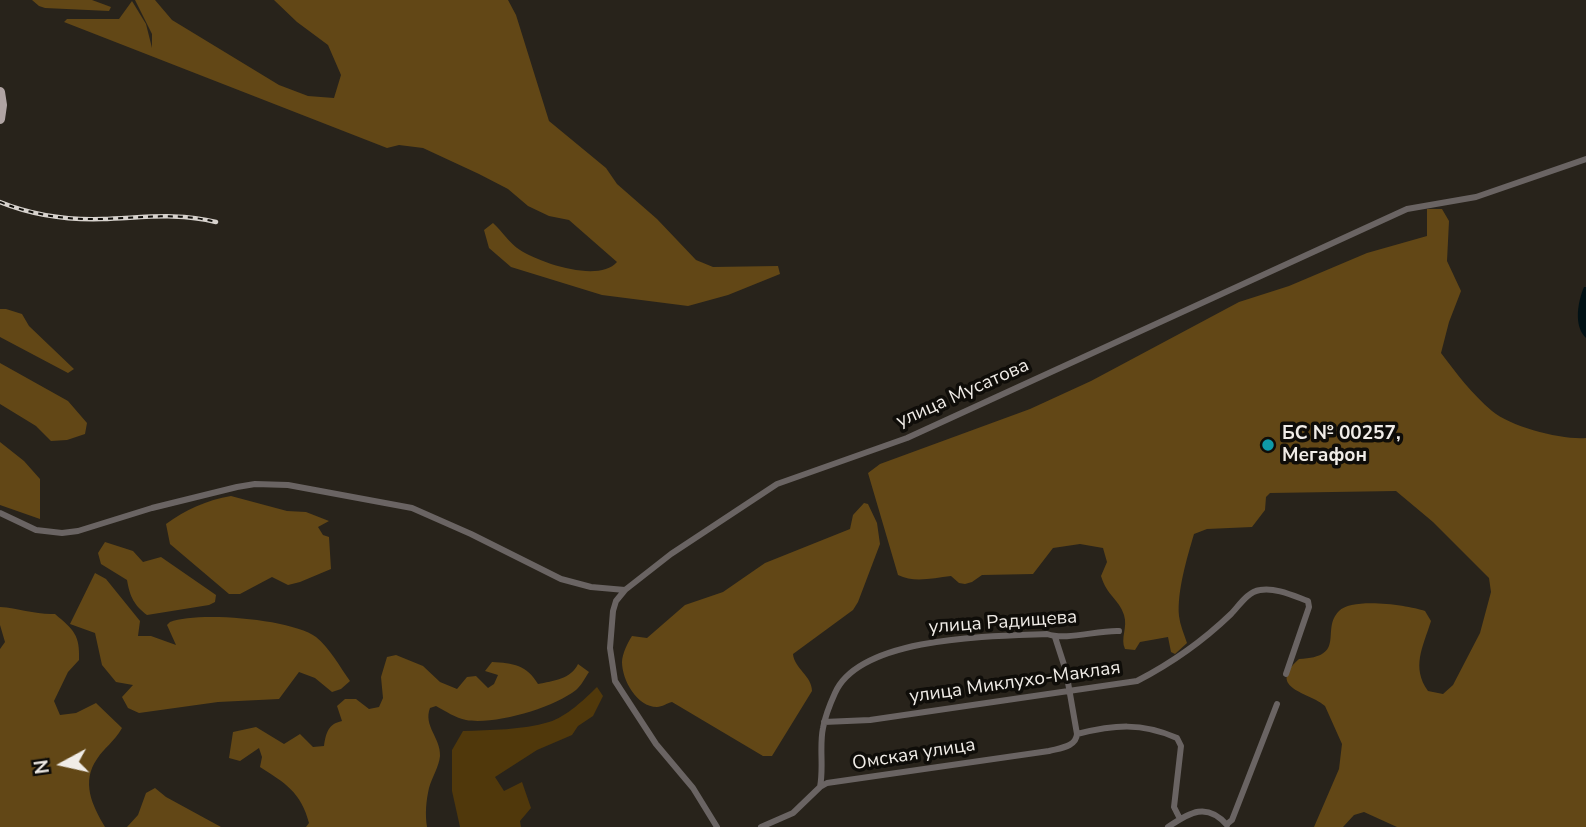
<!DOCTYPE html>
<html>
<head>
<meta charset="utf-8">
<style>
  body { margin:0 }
  #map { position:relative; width:1586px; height:827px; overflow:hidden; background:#28231b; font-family:"Nunito Sans",sans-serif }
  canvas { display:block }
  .north { position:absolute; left:28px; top:729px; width:70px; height:70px; -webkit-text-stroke:5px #0f0d09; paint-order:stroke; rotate:262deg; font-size:19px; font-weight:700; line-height:28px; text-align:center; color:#f0ece7 }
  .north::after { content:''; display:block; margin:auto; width:24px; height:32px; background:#f0ece7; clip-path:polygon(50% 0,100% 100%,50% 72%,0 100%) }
</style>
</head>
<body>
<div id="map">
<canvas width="1586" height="827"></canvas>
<div class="north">N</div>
</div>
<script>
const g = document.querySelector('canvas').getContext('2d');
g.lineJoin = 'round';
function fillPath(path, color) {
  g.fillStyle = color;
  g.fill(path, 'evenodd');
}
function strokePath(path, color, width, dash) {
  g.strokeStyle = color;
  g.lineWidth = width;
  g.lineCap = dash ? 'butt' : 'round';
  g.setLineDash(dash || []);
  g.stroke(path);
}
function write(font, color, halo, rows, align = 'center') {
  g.font = font + ' "Nunito Sans",sans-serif';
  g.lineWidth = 7;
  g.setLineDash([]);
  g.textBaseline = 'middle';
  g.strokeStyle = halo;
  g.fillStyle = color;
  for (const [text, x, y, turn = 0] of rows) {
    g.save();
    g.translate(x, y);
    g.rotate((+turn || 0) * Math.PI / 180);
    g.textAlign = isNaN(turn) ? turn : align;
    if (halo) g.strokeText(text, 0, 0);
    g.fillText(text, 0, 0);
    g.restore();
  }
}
const green = new Path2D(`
  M597,687L603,696L593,716L578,726L572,735L537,750L495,777L504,791L522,782L531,808L520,821L521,827H460L452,791V750L463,731C491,730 522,730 549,722C566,717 585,699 597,687Z`);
const forest = new Path2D(`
  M32,0H92L111,7L109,11L45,8L39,6Z
  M135,0H155L172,20L279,85L308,96L334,98L341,75L328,45L297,22L274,0H508L516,15L549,121L606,168L617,184L657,219L696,260L713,267L778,266L780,274L728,295L688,306L602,295L511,267L489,248L484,230L493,223C503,232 509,243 520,250C540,263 599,283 617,262L569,220L549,216L528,206L508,189L479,174L423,148L399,145L387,148L64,22L67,19H119L132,1L146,24L152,48V34Z
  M1427,209H1442L1449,221L1447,261L1461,291L1449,322L1441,353C1456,373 1472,394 1492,411C1511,427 1562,440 1586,438V827H1397L1364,812L1354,815L1343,827H1314L1339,769L1342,744L1325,706C1310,692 1265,689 1299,659C1348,657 1320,630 1339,611C1352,597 1408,605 1425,611L1431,621C1423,647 1411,667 1428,691L1443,694L1453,685L1480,633L1491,592L1489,578L1433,522L1396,491L1270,493L1266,497L1265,510L1252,527L1207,529L1194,534C1187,558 1177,591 1179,616C1180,625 1184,634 1187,643L1175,654L1171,652L1168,637L1140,642L1135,650L1125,649C1120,638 1128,628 1124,615C1119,599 1107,596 1101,576L1107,562L1103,548L1080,544L1053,548L1033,574L982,575L972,582L965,584L959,583L951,576C933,578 914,583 898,575L868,473L880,464L1030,409L1091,381L1239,302L1289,286L1367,253L1427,236Z
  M6,309L22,314L29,326L74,369L68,373L0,337V309Z
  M0,363L68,401L87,423L85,434L67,440L51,441L36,426L0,404Z
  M0,442L24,461L40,479V519L0,505Z
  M231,496L287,511L306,512L329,521L318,527L323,535L329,537L331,569L300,582L288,585L272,577L240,594H229L170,544L166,524C185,510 207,500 231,496Z
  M864,503L868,504L877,523L880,544L858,602L853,610L793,654C794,668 812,676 812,691L772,756H763L672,702C667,703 662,707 657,707C637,707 622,680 622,662C622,654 628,642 632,636L647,638L685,605L723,592L765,563L850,529L853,515Z
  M105,542L133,551L143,562L161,557L216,595L215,602L209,605L147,615C134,605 130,597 127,580L101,564L98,553Z
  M95,573L106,579L140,621L138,636H151L176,645L167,625L170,622C198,611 292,619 316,637C329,647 340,667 350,681L341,689L332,692L315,678L299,672L279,699L218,702L139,713L128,708L122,697L133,685L116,682L102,665L95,633L70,624Z
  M0,607C19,608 36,615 55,614C74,630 80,635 79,660L68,672L54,701L60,715L76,713L96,703L122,728C114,742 104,748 97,759C81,782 92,805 105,827H0V649L5,642L0,625Z
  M396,655L423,666L440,682L457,689L467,677L476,676L488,688L494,684L498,675L485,671L492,662C513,663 527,665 538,684C553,681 571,679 578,664L589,672C585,678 581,686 576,690C553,708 495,725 466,720C456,718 445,711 436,706L430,708C423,726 441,738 440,756C439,767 432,777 429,788C426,801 425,814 427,827H306L309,823C301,792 285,783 260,767L262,757L259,748L240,761L229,758L233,732L256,727L284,744L300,734L313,747L324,746C326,733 328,724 342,721L337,706L345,699H356L369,709L379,707L383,698L381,677L387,657Z
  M155,788L166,797L221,827H127L138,815L146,793Z`);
const water = new Path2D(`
  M1584,287H1586V338C1573,326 1578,301 1584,287Z`);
const minor = new Path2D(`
  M0,513L36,530L62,533L78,531L152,508L237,487L255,484L288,485L412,508L471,534L561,579L591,587L625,590
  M1055,637L1066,671L1077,734
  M824,722L870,720L1137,681C1170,664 1204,640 1231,614C1239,606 1247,592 1260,590C1275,587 1294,596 1308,601L1309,607L1286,674
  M1077,734C1114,725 1141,722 1177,738L1181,746L1174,807L1180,819
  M820,787C824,767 819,747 823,728C825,717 830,704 835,693C860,636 993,636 1047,634C1066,641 1097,630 1119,631
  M1227,824L1232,820L1277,704
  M717,827L693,788L656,744L615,681L610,648L613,611L616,601L625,590L671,554L777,484L907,438L1407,209L1476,197L1586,159
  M761,827L793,813L820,787L827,783L1049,751C1060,748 1076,747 1077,734
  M1168,827C1190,812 1207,802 1227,825`);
const primary = new Path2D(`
  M0,92L2,105L0,119`);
const rail = new Path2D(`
  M0,202C32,215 67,220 102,219C141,218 177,212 216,222`);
const markers = [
  [1268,445,7,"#0f9aa8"]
];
const streetNames = [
  ["улица Мусатова",963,394,-24],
  ["улица Радищева",1003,623,-4],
  ["улица Миклухо-Маклая",1015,683,-8],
  ["Омская улица",914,755,-9]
];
const poiNames = [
  ["БС № 00257,",1282,434],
  ["Мегафон",1282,456]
];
fillPath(green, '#50380b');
fillPath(forest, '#624716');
fillPath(water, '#021115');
strokePath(minor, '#6a6463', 6);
strokePath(primary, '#b0a4a3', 10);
strokePath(rail, '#d7d2cd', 4.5);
strokePath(rail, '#0f0d09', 2, [5]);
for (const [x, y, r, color] of markers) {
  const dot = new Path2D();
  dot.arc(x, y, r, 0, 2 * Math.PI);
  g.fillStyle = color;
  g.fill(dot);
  strokePath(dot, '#0f0d09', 2.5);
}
write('19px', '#f0ece7', '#0f0d09', streetNames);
write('bold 19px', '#f0ece7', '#0f0d09', poiNames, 'left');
</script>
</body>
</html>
